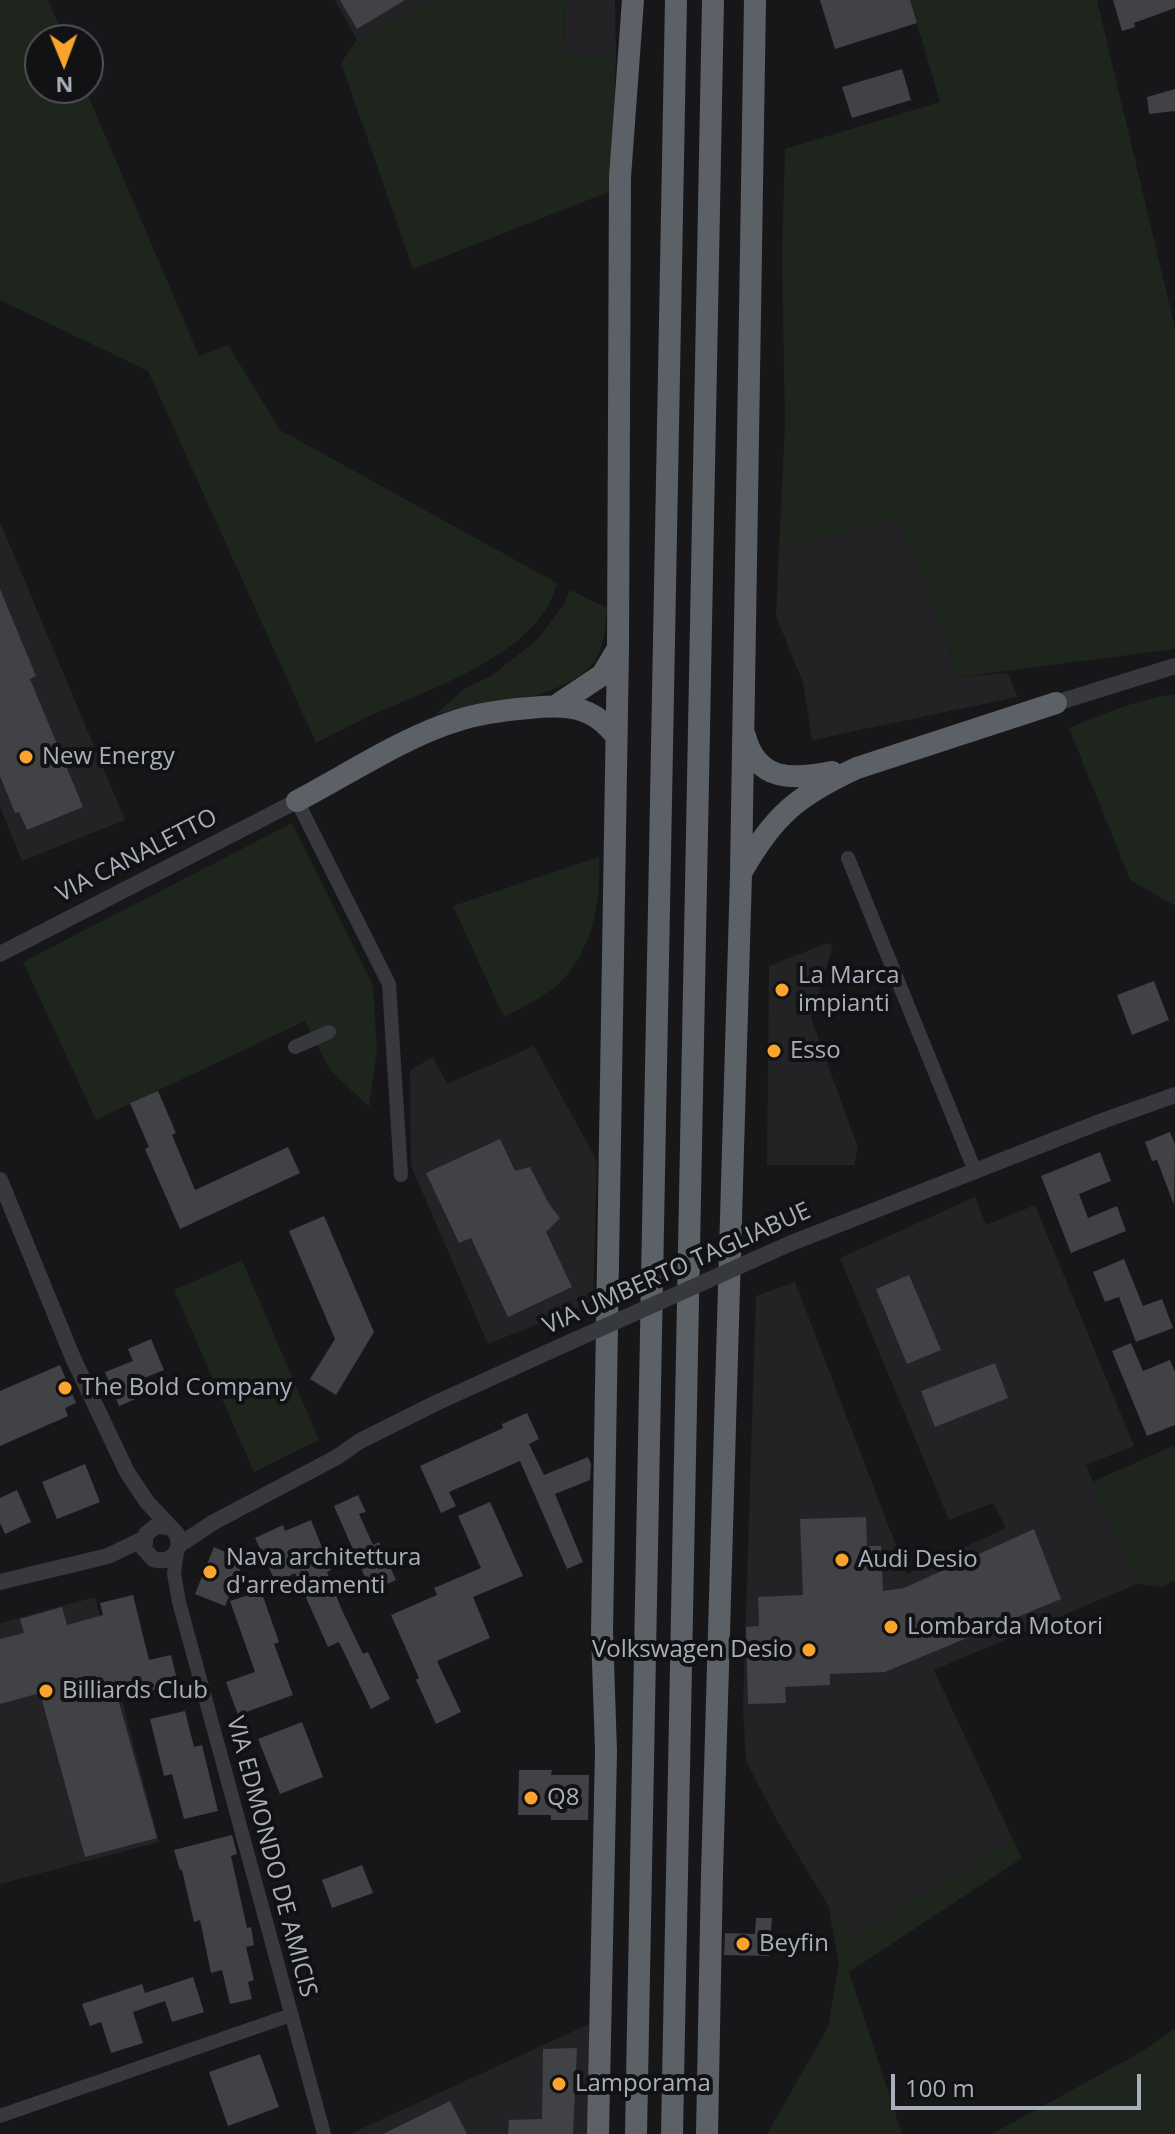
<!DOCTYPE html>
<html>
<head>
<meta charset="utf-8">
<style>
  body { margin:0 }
  #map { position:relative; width:1175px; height:2134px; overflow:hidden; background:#171719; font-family:"Open Sans",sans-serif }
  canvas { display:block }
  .north { position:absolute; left:24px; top:24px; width:80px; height:80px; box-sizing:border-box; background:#121214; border:2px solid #4e5156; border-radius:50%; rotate:179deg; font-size:22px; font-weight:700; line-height:32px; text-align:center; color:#a8afba }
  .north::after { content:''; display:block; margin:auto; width:28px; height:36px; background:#fba32d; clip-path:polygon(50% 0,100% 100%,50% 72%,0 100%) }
  .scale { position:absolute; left:891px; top:2074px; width:250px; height:36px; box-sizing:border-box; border:4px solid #a8afba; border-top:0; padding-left:10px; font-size:24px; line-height:28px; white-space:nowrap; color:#a8afba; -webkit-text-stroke:6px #121214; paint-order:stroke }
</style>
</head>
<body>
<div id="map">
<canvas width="1175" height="2134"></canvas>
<div class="north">N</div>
<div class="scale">100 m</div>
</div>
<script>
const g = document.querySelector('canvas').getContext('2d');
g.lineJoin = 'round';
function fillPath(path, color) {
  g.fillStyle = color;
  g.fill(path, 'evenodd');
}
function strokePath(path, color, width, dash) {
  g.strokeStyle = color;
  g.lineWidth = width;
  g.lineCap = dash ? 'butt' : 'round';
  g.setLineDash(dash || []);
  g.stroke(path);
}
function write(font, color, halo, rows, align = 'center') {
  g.font = font + ' "Open Sans",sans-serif';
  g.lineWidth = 8;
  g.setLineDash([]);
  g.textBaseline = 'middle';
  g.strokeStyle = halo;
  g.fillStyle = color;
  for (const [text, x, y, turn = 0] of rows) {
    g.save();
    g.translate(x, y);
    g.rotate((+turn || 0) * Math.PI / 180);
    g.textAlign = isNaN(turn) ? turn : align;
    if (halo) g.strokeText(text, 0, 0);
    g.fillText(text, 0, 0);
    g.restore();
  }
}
const built = new Path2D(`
  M335,0H433L357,40Z
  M565,0H615L616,56L564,57Z
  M899,517L959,677L1008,673L1017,697L812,740L803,683L776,616L779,550Z
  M0,522L125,820L22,861L0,807Z
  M827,943L833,945L811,1018L858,1148L854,1165H767L769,966Z
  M534,1046L597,1161L593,1302L488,1344L411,1166L410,1070L433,1057L447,1084Z
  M975,1197L986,1225L1035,1205L1134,1446L1086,1465L1137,1584L934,1670L1013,1840L849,1940L776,1819L746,1761L743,1710L756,1296L795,1282L907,1574L1006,1528L993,1503L949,1520L840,1258Z
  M95,1597L159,1842L0,1884V1623Z
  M589,2024L588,2134H350Z`);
const green = new Path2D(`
  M0,0H48L65,40H40V88H85L199,356L228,345L280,430L557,583C541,651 440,685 383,710C360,720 338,732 316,743L148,371L0,300Z
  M433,0H565L564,56H616L611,191L413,269L341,63L357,40Z
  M910,0H1097L1175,328V649L959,677L899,518L779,550L785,424L782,253L785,149L940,102Z
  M570,590L607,608C606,622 604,644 597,657C572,700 481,705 436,714L465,688L490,677L539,638L564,604Z
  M1175,694V906L1130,880L1069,728C1103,714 1138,699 1175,694Z
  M292,823L373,985L377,1050L369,1107L330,1070L305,1021L96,1120L23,962Z
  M599,857C601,898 594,943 566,976C551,994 525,1006 504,1017L453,906Z
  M242,1260L319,1440L254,1472L174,1290Z
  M1175,1445V1581L1162,1587L1137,1584L1092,1482Z
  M1013,1840L1022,1858L849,1972L902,2134H767L828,2027L839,1963L828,1905L849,1939Z
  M1175,2028V2134H992L1143,2051Z`);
const building = new Path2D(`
  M340,0H405L357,29Z
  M820,0H910L917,23L835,49Z
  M1113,0H1175V8L1134,23L1135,27L1122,31Z
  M902,69L911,100L852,118L842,87Z
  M1175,89V111L1149,114L1147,97Z
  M0,589L36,676L30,679L83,807L27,830L19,812L15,813L0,776Z
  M1154,981L1169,1020L1132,1035L1117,995Z
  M158,1091L176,1133L172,1135L195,1190L288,1147L300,1173L180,1229L145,1149L149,1147L130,1103Z
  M1170,1132L1175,1144L1174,1205L1157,1160L1152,1161L1145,1142Z
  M500,1139L515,1171L530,1167L549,1204L560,1218L546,1232L572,1287L508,1317L471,1238L459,1243L426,1173Z
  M1100,1152L1111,1181L1079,1194L1088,1218L1117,1206L1126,1231L1071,1253L1041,1176Z
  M324,1216L374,1332L336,1395L310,1379L335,1339L289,1231Z
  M1124,1259L1143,1306L1162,1299L1173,1328L1136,1342L1119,1297L1105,1302L1093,1272Z
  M909,1275L941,1350L907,1364L876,1289Z
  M151,1339L164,1370L144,1378L150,1393L119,1406L105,1372L133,1361L128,1349Z
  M1131,1343L1143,1371L1170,1360L1175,1372V1425L1147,1436L1112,1351Z
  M995,1363L1008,1398L935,1427L921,1391Z
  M60,1365L76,1403L65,1408L68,1416L0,1446V1391Z
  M527,1413L539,1439L529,1444L544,1475L588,1457L591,1464L590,1480L555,1494L583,1562L567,1569L520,1461L449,1492L456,1506L441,1513L420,1466L503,1428L502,1424Z
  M85,1464L100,1502L57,1519L42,1482Z
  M17,1490L31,1522L5,1534L0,1523V1498Z
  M358,1495L366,1512L359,1514L373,1545L379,1542L396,1580L371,1591L334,1506Z
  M490,1502L523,1576L473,1597L490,1638L437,1661L461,1712L436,1724L416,1680L419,1678L391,1615L437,1595L434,1588L481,1568L458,1516Z
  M866,1517L867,1546H881L883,1591L904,1588L1034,1529L1061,1599L885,1672L830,1674V1685L785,1687L786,1703L748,1704L746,1627L759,1626L758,1597L803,1595L800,1519Z
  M311,1520L331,1570L327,1572L341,1608L363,1654L368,1652L390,1699L371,1709L339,1642L328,1647L295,1573L276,1583L255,1538L283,1525L285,1531Z
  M214,1547L244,1560L225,1606L195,1594Z
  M261,1591L279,1642L274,1644L293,1695L238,1715L226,1682L255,1672L230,1601Z
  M133,1595L149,1660L171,1655L178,1684L118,1699L157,1838L85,1857L40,1693L0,1704V1639L24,1633L20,1619L62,1607L67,1625L103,1615L100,1603Z
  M185,1711L194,1747L202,1745L218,1811L184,1819L172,1774L164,1776L150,1719Z
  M302,1722L323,1777L280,1794L258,1739Z
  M519,1770H552L551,1775H589L588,1820H551V1815H518Z
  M232,1835L237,1854L231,1856L247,1928L251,1927L254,1945L246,1947L254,1980L248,1982L252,1999L230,2004L222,1970L211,1973L200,1920L194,1922L182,1870H180L174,1850Z
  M362,1865L373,1893L332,1908L322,1880Z
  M756,1918H772L769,1956L724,1955L725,1933L755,1934Z
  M193,1977L204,2012L172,2022L165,2001L133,2012L143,2043L111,2053L101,2022L90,2026L82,2004L142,1984L145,1993Z
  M577,2048L573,2134H508L509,2120L542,2119L543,2049Z
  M260,2054L279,2107L228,2126L209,2072Z
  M450,2101L467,2134H383Z`);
const minor = new Path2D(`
  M297,801L389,984L401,1175
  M848,858L975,1171
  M295,1047L329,1032
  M177,1551L174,1574L179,1602L324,2134
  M0,2116L291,2015`);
const tertiary = new Path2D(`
  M1056,703L1175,666
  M0,954L297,801
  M0,1180L73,1358L127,1472L147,1502L177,1534L179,1545C175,1558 166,1563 153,1559L144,1549L146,1534L156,1526L169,1527
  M789,1244L1105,1120L1175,1095
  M179,1545L214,1522L337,1457L360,1441L436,1403L548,1352
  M0,1582L108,1556L143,1539`);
const trunk = new Path2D(`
  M557,705L602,675L617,650
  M745,736C757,782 793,780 832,772
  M297,801C345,776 406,736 456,721C480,713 504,710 529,708C565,704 592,705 616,736
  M741,873C773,816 798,795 857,768L1056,703
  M598,2134L606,1751L602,1632L618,649L620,177L633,0
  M636,2134L676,0
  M672,2134L713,0
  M707,2134L712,1873L741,874L755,0`);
const tertiaryBridge = new Path2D(`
  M548,1352L789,1244`);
const markers = [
  [26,757,8,"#fba32d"],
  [782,990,8,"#fba32d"],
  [774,1051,8,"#fba32d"],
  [65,1388,8,"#fba32d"],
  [842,1560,8,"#fba32d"],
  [210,1572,8,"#fba32d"],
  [891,1627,8,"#fba32d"],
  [809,1650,8,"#fba32d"],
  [46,1691,8,"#fba32d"],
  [531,1798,8,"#fba32d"],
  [743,1944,8,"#fba32d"],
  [559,2084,8,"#fba32d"]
];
const poiNames = [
  ["New Energy",42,757],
  ["La Marca",798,976],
  ["impianti",798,1004],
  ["Esso",790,1051],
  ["The Bold Company",81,1388],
  ["Nava architettura",226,1558],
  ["d'arredamenti",226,1586],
  ["Audi Desio",858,1560],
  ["Lombarda Motori",907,1627],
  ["Volkswagen Desio",793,1650,"right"],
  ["Billiards Club",62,1691],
  ["Q8",547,1798],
  ["Beyfin",759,1944],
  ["Lamporama",575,2084]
];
const streetNames = [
  ["VIA CANALETTO",137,856,-27],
  ["VIA UMBERTO TAGLIABUE",677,1269,-24],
  ["VIA EDMONDO DE AMICIS",271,1857,75]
];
fillPath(built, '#232326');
fillPath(green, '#1d251d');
fillPath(building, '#414246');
strokePath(minor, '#38393e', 14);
strokePath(tertiary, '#38393e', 16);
strokePath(trunk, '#5c6067', 22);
strokePath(tertiaryBridge, '#38393e', 16);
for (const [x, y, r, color] of markers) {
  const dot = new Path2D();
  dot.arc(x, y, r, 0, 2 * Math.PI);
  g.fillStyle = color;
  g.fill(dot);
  strokePath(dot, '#121214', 3);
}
write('24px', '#a8afba', '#121214', poiNames, 'left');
write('24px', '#a8afba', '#121214', streetNames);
</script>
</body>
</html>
